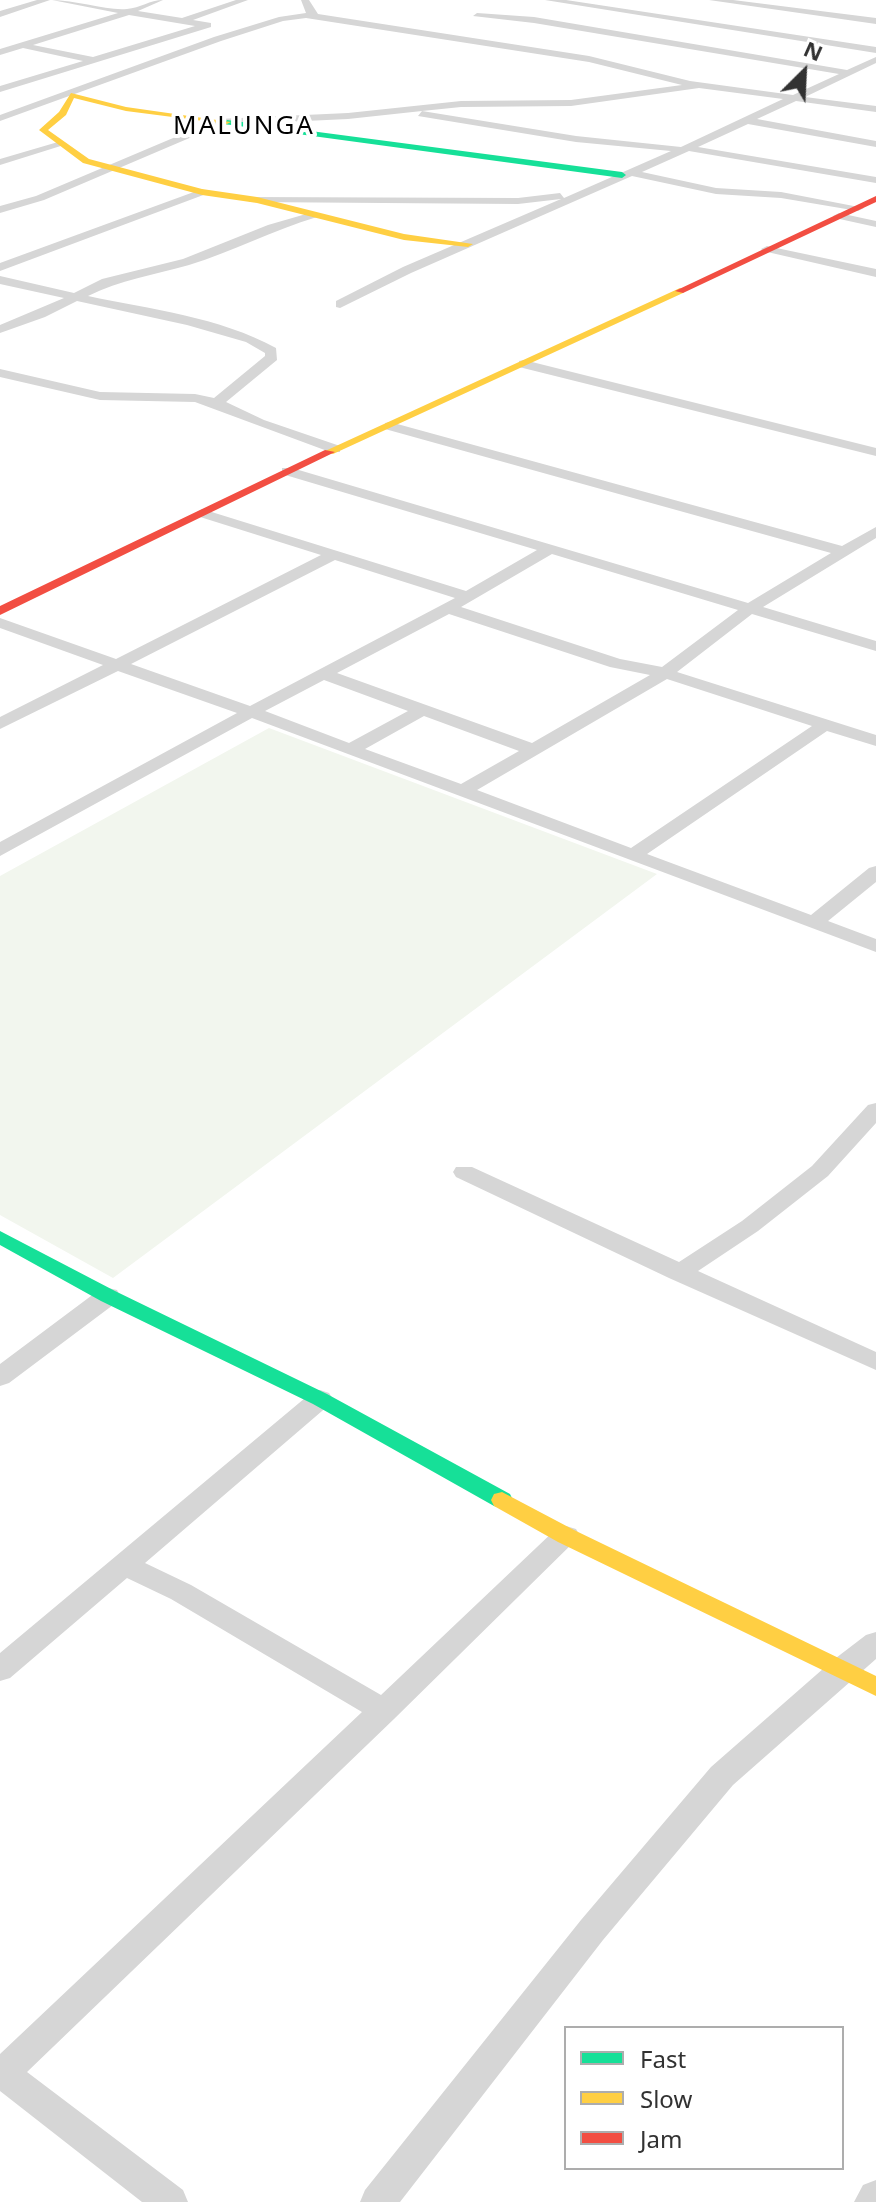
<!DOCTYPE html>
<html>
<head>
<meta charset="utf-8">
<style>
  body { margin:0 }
  #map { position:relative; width:876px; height:2202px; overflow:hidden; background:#fff; font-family:"Noto Sans",sans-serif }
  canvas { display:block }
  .legend { position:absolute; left:564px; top:2026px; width:280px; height:144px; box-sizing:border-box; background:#fff; border:2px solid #adadad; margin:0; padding:10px 14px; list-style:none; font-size:24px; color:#323232 }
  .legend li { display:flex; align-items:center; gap:16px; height:40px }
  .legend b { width:40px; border:2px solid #adadad }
  .north { position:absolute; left:764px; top:32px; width:80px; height:80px; -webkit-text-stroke:6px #fff; paint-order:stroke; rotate:24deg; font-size:22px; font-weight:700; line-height:32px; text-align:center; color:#323232 }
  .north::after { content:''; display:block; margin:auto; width:28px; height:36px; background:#323232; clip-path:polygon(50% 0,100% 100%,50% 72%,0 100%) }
</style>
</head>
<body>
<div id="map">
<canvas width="876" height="2202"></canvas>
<ul class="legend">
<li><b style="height:10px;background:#16e098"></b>Fast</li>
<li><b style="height:10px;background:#ffcf43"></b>Slow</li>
<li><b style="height:10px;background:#f24e42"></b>Jam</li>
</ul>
<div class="north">N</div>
</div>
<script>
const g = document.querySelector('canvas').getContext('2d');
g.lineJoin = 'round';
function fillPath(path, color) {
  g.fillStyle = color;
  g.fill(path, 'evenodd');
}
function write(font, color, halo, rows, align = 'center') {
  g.font = font + ' "Noto Sans",sans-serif';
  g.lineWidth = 8;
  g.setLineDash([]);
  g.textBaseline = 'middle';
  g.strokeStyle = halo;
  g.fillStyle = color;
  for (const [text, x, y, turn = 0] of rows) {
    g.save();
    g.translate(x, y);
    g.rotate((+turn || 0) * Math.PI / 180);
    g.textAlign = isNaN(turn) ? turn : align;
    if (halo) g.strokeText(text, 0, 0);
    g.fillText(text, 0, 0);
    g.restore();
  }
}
const green = new Path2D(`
  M269,728L657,874L113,1278L0,1215V876Z`);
const street = new Path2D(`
  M37,0H50L0,17V11Z
  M52,0C76,0 107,11 127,9C140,8 150,0 163,0L138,11L182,18L236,0H248L193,20L211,23V27L0,92V86L83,61L23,48L0,55V49L118,13ZM129,15L195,26L93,57L33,45Z
  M301,0H309L318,14L589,56L690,81L793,95L839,74L534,23L473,16L477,13L534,17L847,70L876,57V63L805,97L876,106V112L796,101L757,119L876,141V147L748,124L698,147L876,177V183L689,151L642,172L716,188L781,192L864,208L858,211L781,198L716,194L632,176L411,273L340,308L336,307V301L403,267L561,199L518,204L250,202L245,199L246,197L518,198L560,193L564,198L671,151L576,142L418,116L422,111L348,119L220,125L44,200L0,213V206L36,196L218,119L348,113L461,101L571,100L682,85L589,62L306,18L283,21L221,41L0,121V115L214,37L279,17L306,13ZM699,88L783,99L681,147L576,136L422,111L461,107L571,106Z
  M545,0H566L876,47V53Z
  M709,0H733L876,18V24Z
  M58,142L67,144L0,165V159Z
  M202,189L207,192L206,194L0,271V263Z
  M313,212L317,213V217C273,230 232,252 189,265C154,275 120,280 88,296C149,309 220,317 276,348L277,360L226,402L264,420L340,446V452H330L195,402L100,400L0,377V369L100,392L195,394L214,398L265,356V353L246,342L187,325L77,301L45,317L0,333V325L64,298L0,284V276L74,293L102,279L183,259L268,225Z
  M839,213L876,221V227L835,218L833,216Z
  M767,246L876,269V277L763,251L761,249Z
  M524,360L876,448V456L519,367V361Z
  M390,422L842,546L876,527V538L763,607L876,641V651L752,614L677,672L876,735V746L827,731L647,854L811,915L869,868L876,866V882L828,921L876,939V952L252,718L0,856V842L237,713L118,671L0,729V717L103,665L0,628V618L116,659L321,555L197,516L195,513L202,509L466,591L537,550L282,474V468H292L748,603L831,553L385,429V423ZM552,554L738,610L662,667L620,659L461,607ZM335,560L455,598L250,706L131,664ZM449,614L610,667L650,675L532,743L337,673ZM667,679L812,726L631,848L477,790ZM324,680L408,711L349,743L265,711ZM424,716L519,751L461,784L365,749Z
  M876,1103V1123L828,1176L758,1231L698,1271L876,1352V1370L669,1278L456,1177L453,1172L456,1167H472L679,1262L742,1221L812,1166L868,1105Z
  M108,1288L117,1290L120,1296L117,1302L9,1383L0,1386V1364L99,1290Z
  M320,1390L329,1393L333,1399L329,1405L145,1563L191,1585L381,1695L556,1529L566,1526L576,1529L580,1536L394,1719L27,2072L183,2190L188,2202H142L0,2091V2054L362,1712L171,1599L127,1578L10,1678L0,1681V1653L311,1393Z
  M876,1632V1659L733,1785L603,1940L400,2202H360L365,2190L581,1920L711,1767L832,1661L866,1635Z
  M876,2180V2202H854L863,2185Z`);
const fast = new Path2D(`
  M227,120L622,172L626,175L622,178L224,124Z
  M0,1231L115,1291L327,1394L510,1494L513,1500L510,1506L502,1508L494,1506L313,1404L101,1301L0,1245Z`);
const slow = new Path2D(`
  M71,93L126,107L231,122L227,124L126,111L74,98L66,115L48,130L89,159L202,189L257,197L404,234L473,244L468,247L404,240L257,203L202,195L83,163L39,130L59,112Z
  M680,288L685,291L683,293L333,454L323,452Z
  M502,1492L574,1530L876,1676V1696L558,1542L494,1506L491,1500L494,1494Z`);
const jam = new Path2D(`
  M876,196V202L683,293L675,291Z
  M325,450L335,452L0,615V606Z`);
const farQuarternames = [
  ["MALUNGA",244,127]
];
fillPath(green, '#f2f6ee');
fillPath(street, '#d6d6d6');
fillPath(fast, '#16e098');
fillPath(slow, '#ffcf43');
fillPath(jam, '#f24e42');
g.letterSpacing = '2px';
write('26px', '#000', '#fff', farQuarternames);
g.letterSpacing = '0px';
</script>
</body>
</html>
